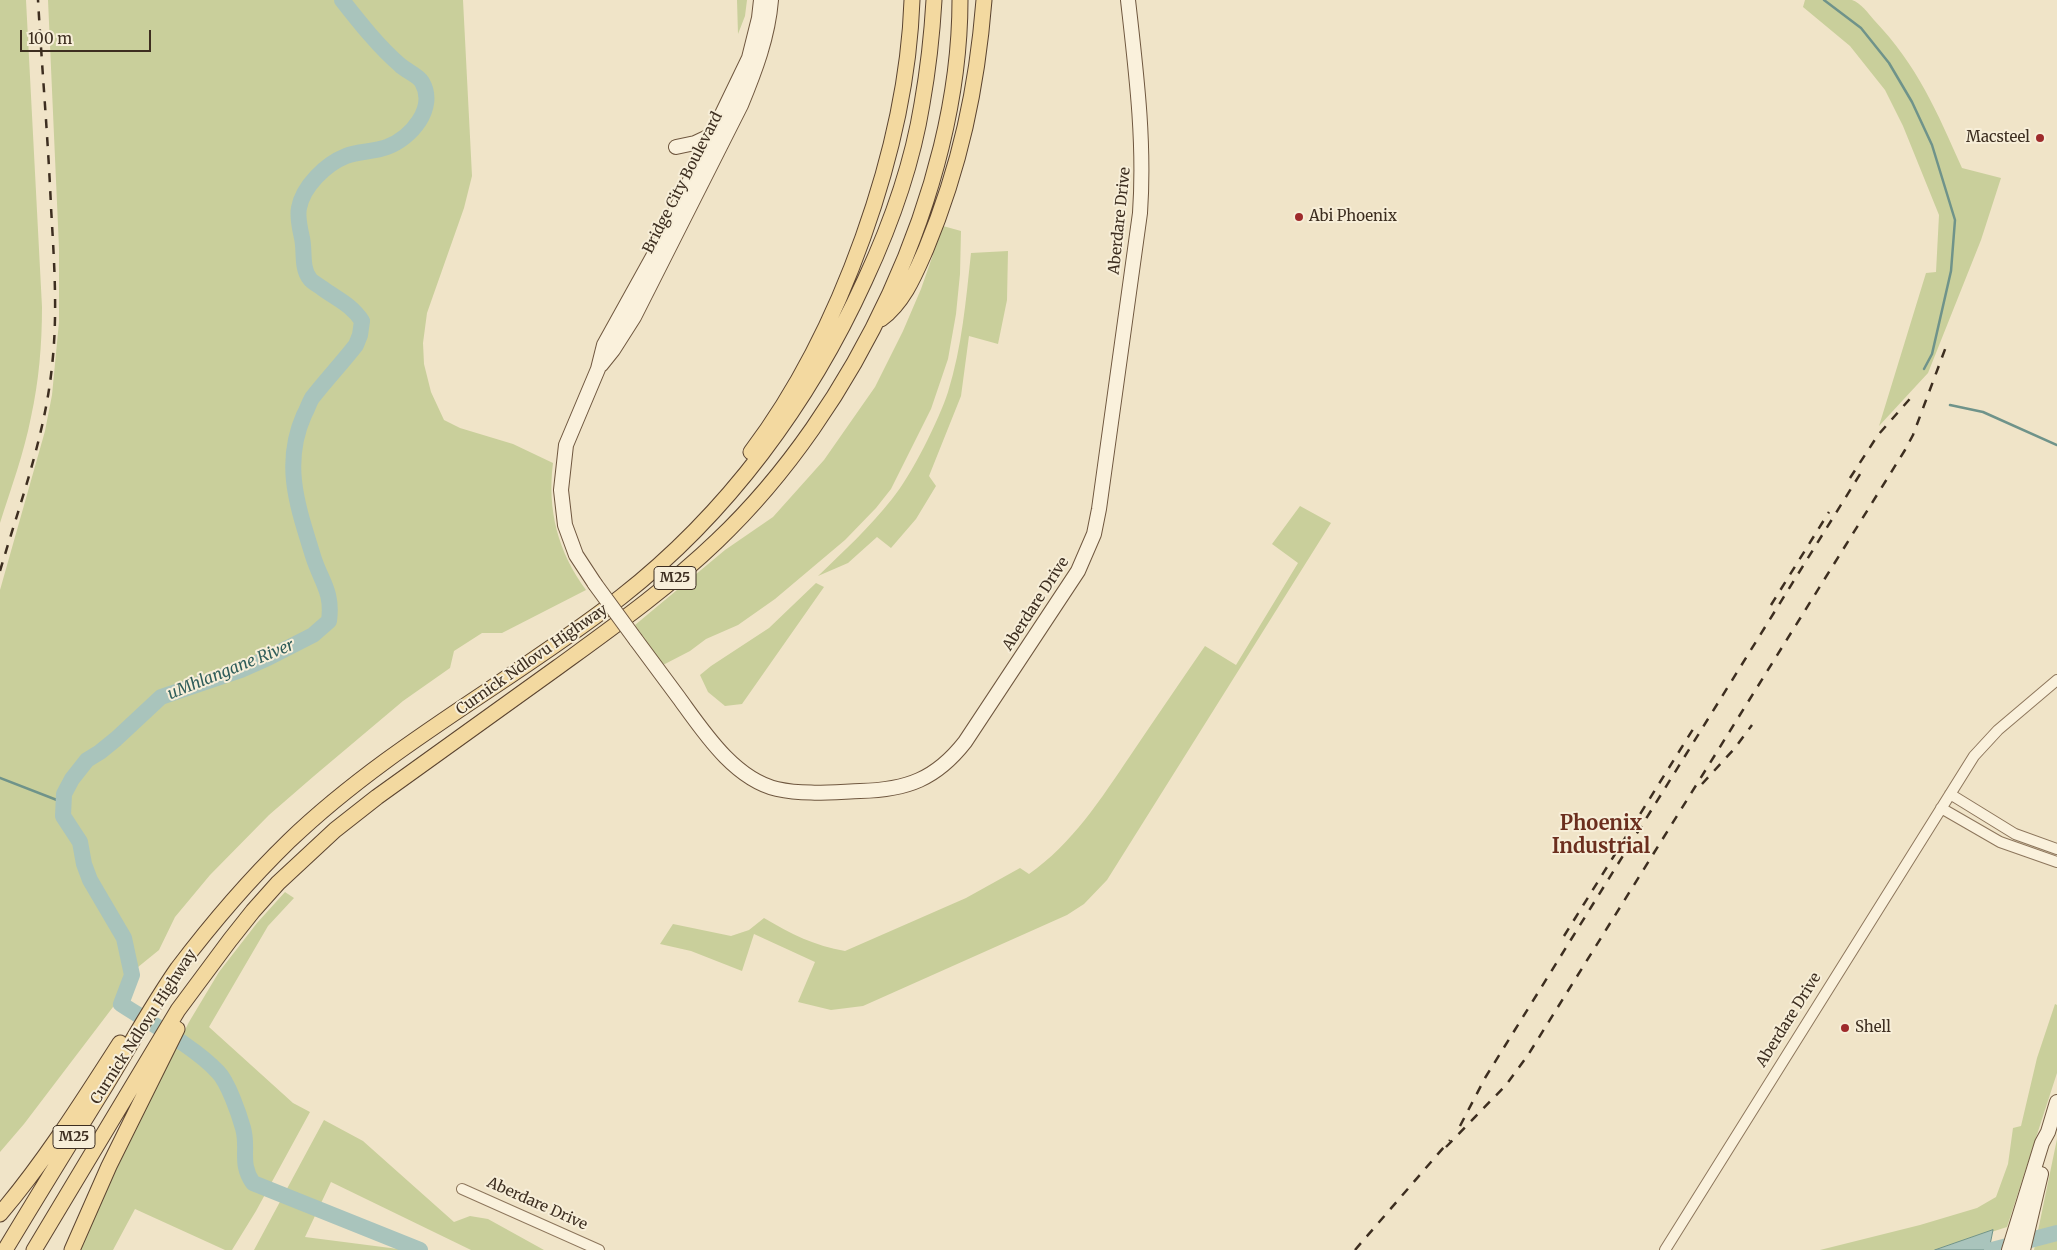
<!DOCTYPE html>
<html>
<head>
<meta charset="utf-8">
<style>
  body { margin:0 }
  #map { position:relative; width:2057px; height:1250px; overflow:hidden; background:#f0e4c8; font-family:Merriweather,serif }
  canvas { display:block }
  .scale { position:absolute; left:20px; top:30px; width:131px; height:22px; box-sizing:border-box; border:2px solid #3d2e20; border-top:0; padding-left:6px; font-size:15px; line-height:18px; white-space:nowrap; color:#3d2e20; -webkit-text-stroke:4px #f7eed8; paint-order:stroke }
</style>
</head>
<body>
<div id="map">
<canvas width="2057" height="1250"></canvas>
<div class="scale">100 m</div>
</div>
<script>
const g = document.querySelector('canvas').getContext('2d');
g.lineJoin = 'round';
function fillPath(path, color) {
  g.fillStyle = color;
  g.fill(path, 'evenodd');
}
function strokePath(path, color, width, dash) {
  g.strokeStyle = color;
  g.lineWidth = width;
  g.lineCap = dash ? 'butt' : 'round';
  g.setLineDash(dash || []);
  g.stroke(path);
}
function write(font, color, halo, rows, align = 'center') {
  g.font = font + ' Merriweather,serif';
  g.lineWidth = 4;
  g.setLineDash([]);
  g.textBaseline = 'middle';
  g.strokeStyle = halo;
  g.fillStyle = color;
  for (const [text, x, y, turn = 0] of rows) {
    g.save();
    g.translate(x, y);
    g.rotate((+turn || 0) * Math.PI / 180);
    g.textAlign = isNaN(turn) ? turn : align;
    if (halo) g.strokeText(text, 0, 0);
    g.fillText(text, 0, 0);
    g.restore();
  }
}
const green = new Path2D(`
  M0,0H26L42,307C42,344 39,381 31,417C24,453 11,488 0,523Z
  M48,0H463L472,176L464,208L427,313L423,343L424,364L431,392L444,420L460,428L513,444L553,463C547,510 558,552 586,590L502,633H482L454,651L450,668L403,701L314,776L269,815L210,875L175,917L159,950L127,976L118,1003L113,1007L24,1124L0,1152V590L45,431L52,395L59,322V248Z
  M737,0H747L745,16L738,34Z
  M1805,0C1816,0 1842,0 1852,0C1860,2 1869,14 1874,20C1918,66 1937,112 1962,168L2001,178L1981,240L1928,373L1879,426L1926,273L1936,272L1939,215L1903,126L1885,90L1850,46L1803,7Z
  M943,226L961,231L960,274L956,314L948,359L931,409L891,489L876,508L845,540L775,599L738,625L706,639L690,651L663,665L635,625L725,550L773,517L824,460L875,387L903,331L921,289Z
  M1008,251L1007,300L998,344L969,336L961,396L929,476L936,486L916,519L891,548L877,537L848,563L818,576C844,551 870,527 892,499C911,476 939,420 948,392C962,347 966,300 971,253Z
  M1300,506L1331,523L1107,880L1084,904L1067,915L863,1006L831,1010L798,1002L815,962L754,934L742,971L691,951L660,944L673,924L731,936L749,930L764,918C791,934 815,946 845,951L966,898L1020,868L1029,874C1072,844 1101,799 1130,756C1155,719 1180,682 1205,646L1236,665L1298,563L1272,544Z
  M816,583L824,587L742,704L725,706L708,692L700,675L711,666L769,628Z
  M285,892L294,898L268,926L209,1027L293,1103L310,1112L256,1211L232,1250H225L135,1209L113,1250H77L86,1229L189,1022L219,972L257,923Z
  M2055,1004L2057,1005V1073L2007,1227L1935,1250H1820L1920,1225L1977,1208L1996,1197L2008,1164L2013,1128L2021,1126L2037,1058Z
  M324,1120L363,1141L454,1222L470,1216L488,1219L544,1250H471L331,1182L305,1237L406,1250H254Z
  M2057,1139V1250H2034Z`);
const water = new Path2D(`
  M1993,1230L1989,1250H1935Z`);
const stream = new Path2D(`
  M1824,0L1861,28L1889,63L1912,102L1932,145L1955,220L1951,271L1932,354L1924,369
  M1950,405L1983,412L2057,445
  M0,778L62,802L63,816
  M2057,1233V1234`);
const river = new Path2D(`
  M342,0C360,23 379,47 400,65C406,71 418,75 422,82C437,108 411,138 387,147C374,152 359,151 346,156C326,164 303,186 299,208C297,217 300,229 302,238C305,251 301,268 310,279C312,282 318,285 322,288C337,299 352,305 362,321L360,335L356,345C342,363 326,380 312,398C309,403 307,410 304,415C282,465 298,507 313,556C321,582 333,591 329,621L313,635L268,658L241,670L161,697L116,739L100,752L87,760L72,779L64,794L63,816L80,842L84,864L90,880L124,938L132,975L121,1004C150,1023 195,1047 218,1072C228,1082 239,1114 243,1128C249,1149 239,1163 253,1183L420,1250
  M1992,1250L2057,1233`);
const street = new Path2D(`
  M1950,794L2015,834L2057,849
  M1941,808L2000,842L2057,862
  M462,1189L599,1250
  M1665,1250L1974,756L1998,730L2057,680`);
const secondary = new Path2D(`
  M676,147L695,143L712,135
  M601,365L613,350L634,317L741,105C755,71 768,37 771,0
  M595,584L576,555L565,525L561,490L566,445L598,369L604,345L655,253L749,58L759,18L761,0
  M636,640C650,659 664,678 679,698C703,731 734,779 777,789C804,795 833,792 860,791C907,790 936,779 965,742L1078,571L1094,534L1099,509L1140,213C1145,141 1136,71 1128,0
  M2009,1250L2042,1143L2048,1132L2057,1102
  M2023,1250L2041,1174`);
const primary = new Path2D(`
  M881,319C904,302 915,274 926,249C960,167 977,88 984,0
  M751,452C840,334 907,148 912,0
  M0,1214C45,1161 82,1102 120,1043
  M5,1250C38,1195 72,1140 106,1085C130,1046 152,1005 178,968C212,923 249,880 289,841C389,745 513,681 621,597C727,514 809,403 865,280C891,224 912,166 922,104C928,70 932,35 934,0
  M34,1250L178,1010L230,940L253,911L278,883L335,830L377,797C437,754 498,710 558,667C613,627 668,588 717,541C854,411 960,191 960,0
  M72,1250L109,1166L177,1029`);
const rail = new Path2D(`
  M1850,478L1878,435L1915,393
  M0,571C20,503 45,436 52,366C58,313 54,260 51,207C48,138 42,69 38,0
  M1771,605L1829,512
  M1702,784L1735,748L1752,725
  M1564,936L1695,726
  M1460,1126L1485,1078L1862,471
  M1446,1147L1506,1085L1528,1055L1905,450L1913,435L1947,344
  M1355,1250L1450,1140`);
const secondaryBridge = new Path2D(`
  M595,584L636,640`);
const markers = [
  [2040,138,5,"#9e2a2b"],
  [1299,217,5,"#9e2a2b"],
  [1845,1028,5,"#9e2a2b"]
];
const shields = [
  [675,578,42],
  [74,1137,42]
];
const shieldNames = [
  ["M25",675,578],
  ["M25",74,1137]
];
const poiNames = [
  ["Macsteel",2030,138,"right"],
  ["Abi Phoenix",1309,217],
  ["Shell",1855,1028]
];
const streetNames = [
  ["Bridge City Boulevard",683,183,-63],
  ["Aberdare Drive",1120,221,-84],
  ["Aberdare Drive",1036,604,-57],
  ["Curnick Ndlovu Highway",532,660,-35],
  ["Aberdare Drive",1789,1020,-58],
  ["Curnick Ndlovu Highway",144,1027,-57],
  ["Aberdare Drive",537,1204,24]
];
const waterNames = [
  ["uMhlangane River",231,670,-22]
];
const districtNames = [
  ["Phoenix",1601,824],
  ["Industrial",1601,847]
];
fillPath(green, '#c9cf9b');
fillPath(water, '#a9c4bc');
strokePath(water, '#6f938a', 1);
strokePath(stream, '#6f938a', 2.5);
strokePath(river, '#a9c4bc', 16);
strokePath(street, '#8d765c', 12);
strokePath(secondary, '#6f573f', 16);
strokePath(primary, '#5b4430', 17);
strokePath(street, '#faf1dc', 10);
strokePath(secondary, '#faf1dc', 14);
strokePath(primary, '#f3d9a0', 15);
strokePath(rail, '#3d2e20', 2.5, [9, 9]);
strokePath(secondaryBridge, '#6f573f', 16, []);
strokePath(secondaryBridge, '#faf1dc', 14);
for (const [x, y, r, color] of markers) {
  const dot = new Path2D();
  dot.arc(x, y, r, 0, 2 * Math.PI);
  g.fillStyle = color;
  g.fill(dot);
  strokePath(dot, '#f7eed8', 2);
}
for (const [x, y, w] of shields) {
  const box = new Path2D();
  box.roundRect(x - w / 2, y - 11.5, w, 23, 4);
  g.fillStyle = '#f7eed8';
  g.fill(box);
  strokePath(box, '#3d2e20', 1);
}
write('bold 14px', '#3d2e20', null, shieldNames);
write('15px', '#3d2e20', '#f7eed8', poiNames, 'left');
write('15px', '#3d2e20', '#f7eed8', streetNames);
write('italic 16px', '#2f5d5a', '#f7eed8', waterNames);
write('bold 20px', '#6b2e1e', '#f7eed8', districtNames);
</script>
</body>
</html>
